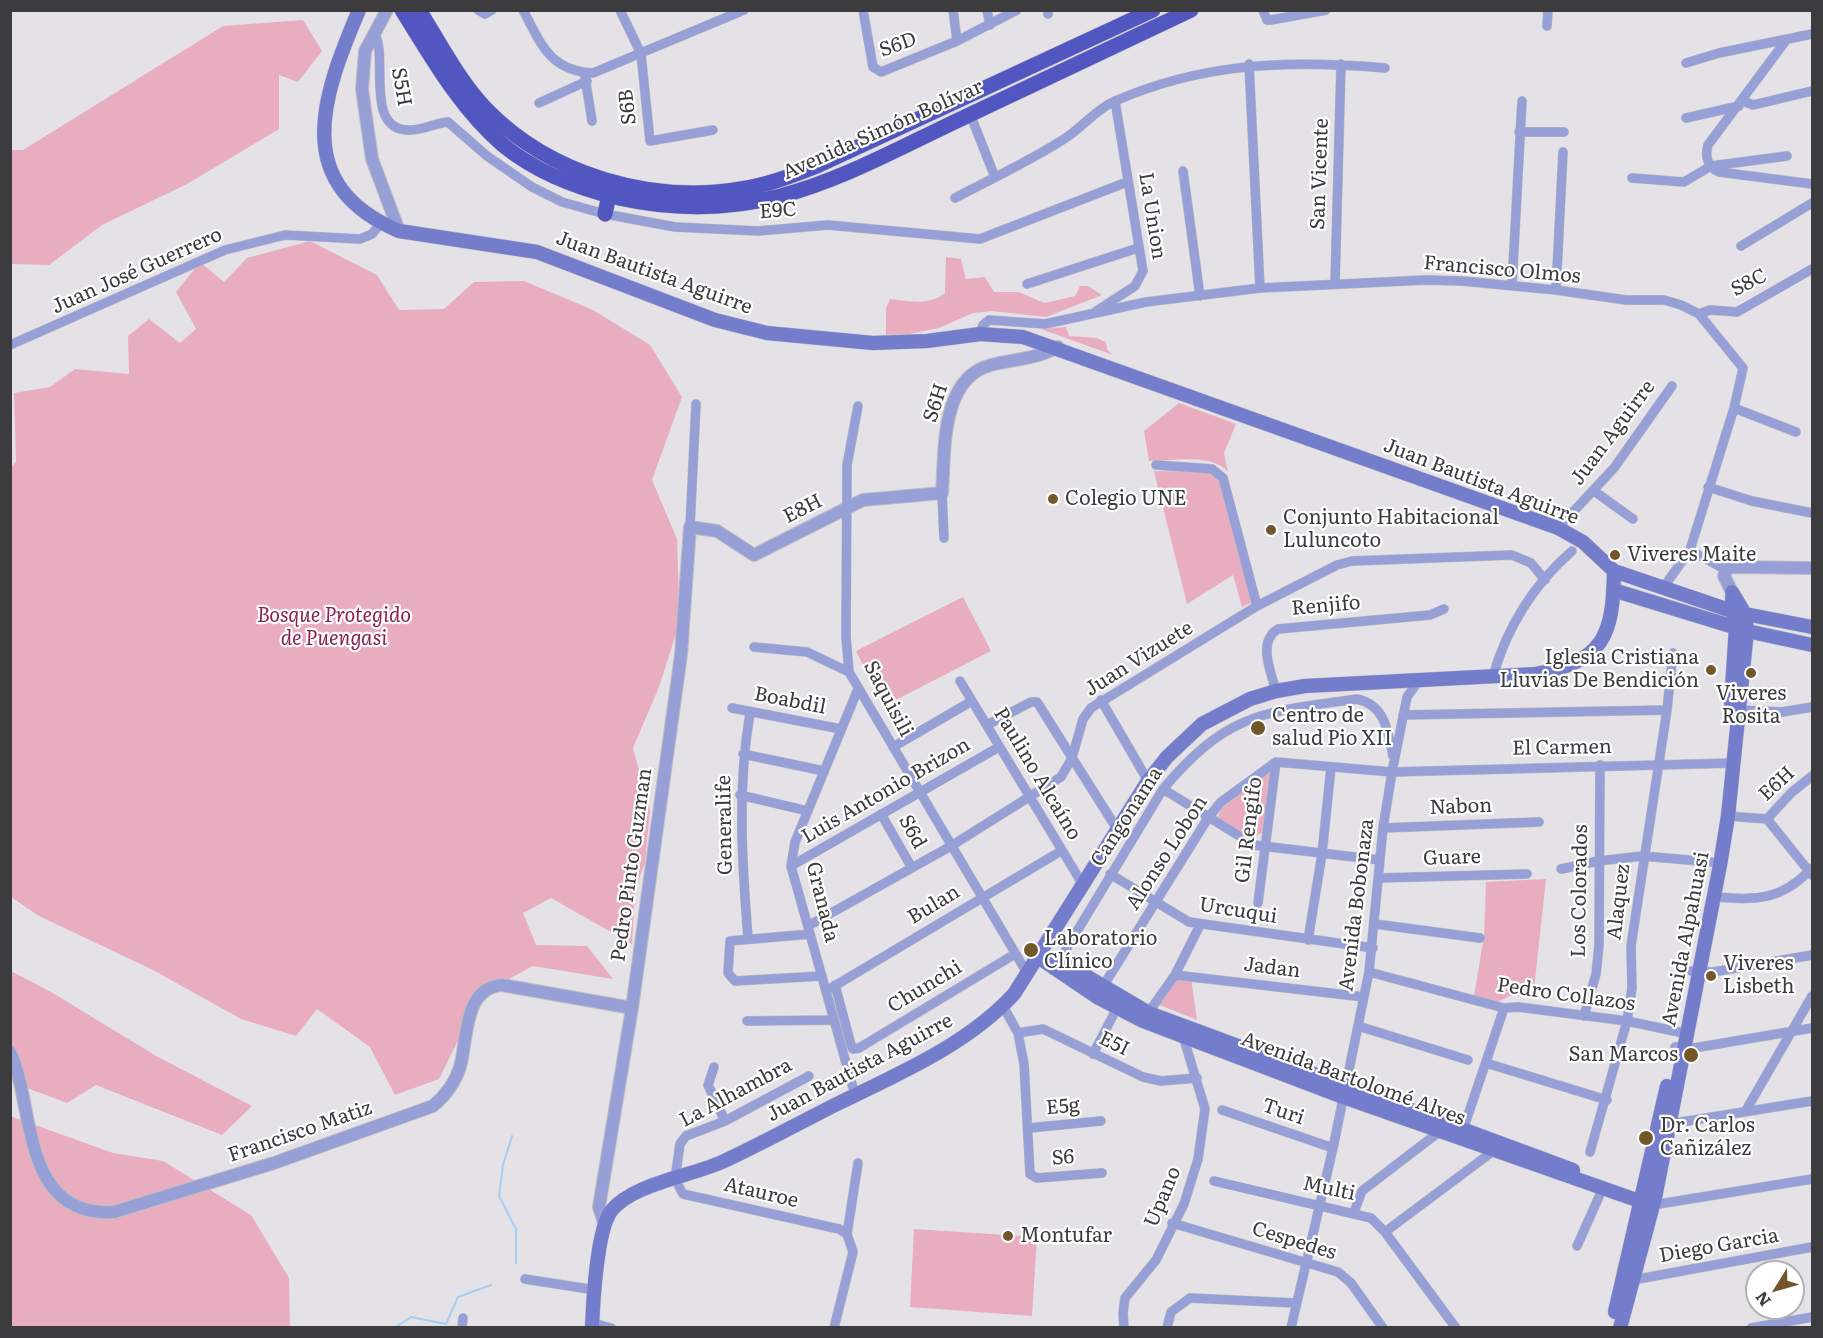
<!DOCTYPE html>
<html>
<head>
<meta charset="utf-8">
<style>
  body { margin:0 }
  #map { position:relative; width:1823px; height:1338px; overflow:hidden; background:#e4e2e6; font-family:Literata,serif }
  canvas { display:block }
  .frame { position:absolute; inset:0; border:12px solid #3c3b3d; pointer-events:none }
  .north { position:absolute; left:1745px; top:1260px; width:60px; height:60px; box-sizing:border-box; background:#fff; border:2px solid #b1b1b1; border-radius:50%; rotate:233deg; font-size:16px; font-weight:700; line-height:24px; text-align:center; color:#3c3b3d }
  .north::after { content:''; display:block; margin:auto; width:21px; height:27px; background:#725729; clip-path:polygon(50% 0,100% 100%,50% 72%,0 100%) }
</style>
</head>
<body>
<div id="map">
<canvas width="1823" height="1338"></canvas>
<div class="frame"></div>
<div class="north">N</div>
</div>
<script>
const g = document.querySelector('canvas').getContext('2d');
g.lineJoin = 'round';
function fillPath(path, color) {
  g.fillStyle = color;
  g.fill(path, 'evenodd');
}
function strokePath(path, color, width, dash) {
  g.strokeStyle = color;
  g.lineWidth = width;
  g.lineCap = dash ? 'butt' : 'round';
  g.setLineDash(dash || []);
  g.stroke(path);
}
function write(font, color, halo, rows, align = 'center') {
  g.font = font + ' Literata,serif';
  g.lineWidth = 4.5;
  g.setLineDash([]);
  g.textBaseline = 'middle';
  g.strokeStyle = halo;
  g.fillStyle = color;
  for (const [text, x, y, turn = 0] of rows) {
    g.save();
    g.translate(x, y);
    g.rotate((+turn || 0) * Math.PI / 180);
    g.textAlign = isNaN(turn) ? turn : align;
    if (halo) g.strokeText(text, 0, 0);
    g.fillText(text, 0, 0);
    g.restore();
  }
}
const green = new Path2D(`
  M303,20L322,51L298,82L279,75V129L187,184L102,225L49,265L11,264V150H23L223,26Z
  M310,241L377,275L399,310L444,309L474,282L524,281L593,310L650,345L682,397L652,480L677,539L680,621L659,687L633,748L650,811L645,862L635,891L632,944L551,898L523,913L536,945L587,946L613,979L533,966L481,994L439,1079L395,1095L370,1047L317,1009L296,1036L241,1019L151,969L39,916L11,897L10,468L16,462L14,393L50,387L75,369L129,374L128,336L149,319L180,343L196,329L176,292L200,262L224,282L247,258Z
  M946,257L961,259L966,279L985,277L994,292H1018L1045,303L1075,296L1080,286H1088L1102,295L1046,317L992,311L973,313L939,328L909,334L886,335V308L890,299C909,301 929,306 945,293Z
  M1066,327L1069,336L1097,338L1106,342L1107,349L1113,355L1041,329Z
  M1179,403L1236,424L1224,453L1228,472C1212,453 1173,461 1149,461L1144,431Z
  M1154,471L1210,472L1222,484L1253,602L1242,607L1233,575L1187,604Z
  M963,597L991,651L884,706L856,651Z
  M1272,769L1262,833L1251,838L1219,820L1218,816L1222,808Z
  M1546,879L1533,999L1512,995L1497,1002L1474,996L1484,936L1486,882Z
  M11,971L51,992L158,1057L252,1106L222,1135L96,1085L67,1103L11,1082Z
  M1175,976L1191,978L1197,1020L1157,1004Z
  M10,1116L113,1153L163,1161L251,1215L289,1278L290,1327H11Z
  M914,1229L1037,1237L1032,1316L910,1307Z`);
const stream = new Path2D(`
  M512,1136L503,1165L499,1196L516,1229V1263
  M394,1328L411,1317L446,1324L458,1297L491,1285`);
const minor = new Path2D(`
  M478,10L485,14L492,10
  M523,10C541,44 550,71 593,73L744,10
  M620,10L641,54L650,141L713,130
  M863,10L873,67L881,72L957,41L1017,10
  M953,10L957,41
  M987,10L990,25
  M1048,10V14
  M1263,10L1267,20H1271L1326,10
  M1547,26L1548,10
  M374,33C389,54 364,128 407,130C422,131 434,123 448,122L487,156L532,187L562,202L605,214L675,227L758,231L828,225L980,239L1127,182
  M1787,39L1708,145C1705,156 1707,167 1719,172L1812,184
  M1686,63L1719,53L1812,34
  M1249,64L1260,288
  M585,77L592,121
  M1743,101L1753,105L1812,91
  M539,103L587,81
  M970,114L995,177
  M1686,118L1739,106
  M1519,132H1564
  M1183,171L1200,296
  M1632,178L1684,182L1711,166L1787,156
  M955,198C991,179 1030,161 1064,139C1082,128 1096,109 1115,101C1205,62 1290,60 1385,68
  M1741,246L1812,203
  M1027,284L1138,248
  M1335,284L1341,64
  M1512,285L1522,101
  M1556,290L1563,152
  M1095,312L1135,286L1143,271L1115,101
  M1699,314L1710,310L1737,312L1812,269
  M980,334L983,325L989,320L1045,324L1146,302L1260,288L1426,280L1462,281L1556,290L1626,300H1664L1681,305L1699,314L1743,368L1734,408L1690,550L1663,588
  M10,345L225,250L285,235L360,239L372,234L381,223
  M858,406L847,465L846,637L849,672L1027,973
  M1734,408L1796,432
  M1156,465L1212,469L1223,478L1257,606
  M1708,487L1752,501L1812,513
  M1594,491L1633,519
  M942,493L944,538
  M690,527L696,404
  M1558,528L1614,468L1672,386
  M1690,550L1726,570
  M754,647L807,652L849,672
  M1493,676C1507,628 1533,585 1572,551
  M960,681L1083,885
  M1276,691C1271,672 1257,642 1278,629L1430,615L1444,609
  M1101,700L1148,781
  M732,708L841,729
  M1739,710L1782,712L1812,707
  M1403,715L1667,710
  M987,725L1031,702H1037L1117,829
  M893,747L972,701
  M743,754L824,771
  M1163,789L1254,845L1380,860
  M740,795L808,811
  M881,814L912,868
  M1728,816L1767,819L1812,875
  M1767,819L1791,793L1812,776
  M1383,828L1539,822
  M791,866L999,747
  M1561,869L1598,861L1643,856L1711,862
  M1110,874L1189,922L1373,948
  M1379,878L1527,874
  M1714,897C1757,900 1781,901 1812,868
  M1258,903L1276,762
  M1375,924L1480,938
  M808,926L951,846L1061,777L1072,758L1083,719L1091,708L1257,606L1337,565L1352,561L1512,555L1531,563L1545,580
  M810,934L730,941L728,973L735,981L822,976
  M748,938C742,861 737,789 750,713
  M1308,940L1322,854L1331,767
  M1056,966L1163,789C1228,712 1263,712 1357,699C1385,705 1388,731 1393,756
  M1691,971L1713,972L1812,955
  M1369,972L1504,1008L1518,1007L1627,1021L1688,1034
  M1175,975L1364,997
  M835,985L851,1045L853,1049L859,1048L1015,954
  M1102,988L1208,818L1221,802L1276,762L1392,772L1734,763
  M826,991L1061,851
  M1003,1006L1018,1033L1024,1064L1030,1174L1037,1178L1102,1173
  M1146,1016L1175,975L1200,925
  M1584,1016L1596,974L1599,945L1600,765
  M747,1021L834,1020
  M1358,1026L1468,1060
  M1018,1033L1043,1029L1143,1077L1161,1081L1197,1078
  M1675,1047L1694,1048L1812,1028
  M1093,1054L1117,1008
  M1486,1063L1607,1100
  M714,1067L708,1085L725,1121
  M809,1076L725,1121L686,1136L680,1144L675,1179L683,1194L839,1229L847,1234
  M855,1095L791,866L795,842L858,689
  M1222,1110L1333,1148
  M1745,1112L1812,996
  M1669,1124L1812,1101
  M1029,1128L1101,1121
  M1462,1133L1504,1008
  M1590,1152L1627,1021L1632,988L1631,946L1667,710L1673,653
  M1214,1181L1371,1218L1385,1232L1456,1328
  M1653,1205L1812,1179
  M1354,1212L1362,1191L1439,1132
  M1172,1223L1338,1272L1351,1283L1383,1328
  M1385,1232L1492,1152
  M1577,1246L1602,1190
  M525,1279L595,1290
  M1633,1280L1812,1247
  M593,1323L611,1328
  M462,1328L463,1318
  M834,1328L853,1252L847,1234L858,1163
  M1124,1328L1123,1313L1125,1298L1156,1260L1184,1204L1198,1159L1205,1109L1183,1036
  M1167,1328L1171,1312L1190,1298L1295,1303
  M1291,1328L1333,1148L1369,972L1383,828L1392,772L1407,697L1419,680
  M1751,1328L1812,1317`);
const tertiary = new Path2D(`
  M387,10L365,51L362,89L372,159L399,231
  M1732,592L1724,576L1726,570L1732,567L1812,568
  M10,1052C16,1063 18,1075 21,1087C33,1143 38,1217 114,1212L274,1163L433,1106C446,1095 455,1083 460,1067C468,1039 463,988 502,985L632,1008
  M604,1223L599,1207L632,1008L681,655L690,527L717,531L754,555L863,500L942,493C945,452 940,378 991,365C1014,359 1037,359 1058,347`);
const secondary = new Path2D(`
  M359,10C322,97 290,185 399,231L537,252L715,320L767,333L873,343L927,341L980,334L1023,337L1558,528L1583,542L1614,571C1613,636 1604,661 1536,674L1305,686L1276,691L1250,699L1202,724L1167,757L1148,781L1014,994C967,1045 898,1074 837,1104C799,1123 761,1144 722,1162C691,1176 632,1184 611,1211C597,1230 593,1302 592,1328
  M1614,571L1735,612L1812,627
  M1613,590L1747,631L1812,645
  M1731,703L1736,627L1732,597
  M1038,957L1097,997L1143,1021L1343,1097L1648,1204
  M1064,963L1149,1013L1573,1170
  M1615,1312L1667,1086
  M1620,1328L1655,1198L1720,865L1728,816L1747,631L1745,614L1732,592`);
const trunk = new Path2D(`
  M402,10C432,58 460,108 503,145C537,173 577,188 619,198C761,229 844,174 967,116C1042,80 1117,45 1191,10
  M419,10C440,43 459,81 486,109C550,175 651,204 741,189C768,185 794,175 819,165L1153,10
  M605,214L609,195`);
const markers = [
  [1053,499,6,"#725729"],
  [1271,530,6,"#725729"],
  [1615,555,6,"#725729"],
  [1711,670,6,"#725729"],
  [1751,673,6,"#725729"],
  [1258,728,8,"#725729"],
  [1031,950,8,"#725729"],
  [1711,976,6,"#725729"],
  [1691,1055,8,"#725729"],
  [1646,1138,8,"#725729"],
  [1008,1236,6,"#725729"]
];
const streetNames = [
  ["S6D",898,45,-20],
  ["S5H",401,87,80],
  ["S6B",628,107,-96],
  ["Avenida Simón Bolívar",883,130,-24],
  ["San Vicente",1320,174,-88],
  ["E9C",778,211,-4],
  ["La Union",1152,216,81],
  ["Francisco Olmos",1502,270,5],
  ["Juan José Guerrero",137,271,-24],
  ["Juan Bautista Aguirre",654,273,20],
  ["S8C",1749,283,-27],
  ["S6H",936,403,-72],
  ["Juan Aguirre",1613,433,-53],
  ["Juan Bautista Aguirre",1481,482,21],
  ["E8H",803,509,-27],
  ["Renjifo",1326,606,-5],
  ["Juan Vizuete",1139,659,-32],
  ["Saquisili",888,699,62],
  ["Boabdil",790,701,11],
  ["El Carmen",1562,748,-1],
  ["Paulino Alcaíno",1037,774,59],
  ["E6H",1777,784,-43],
  ["Luis Antonio Brizon",886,791,-30],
  ["Nabon",1461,807,-2],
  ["Cangonama",1127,817,-57],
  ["Generalife",725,825,-91],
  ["Gil Rengifo",1249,830,-83],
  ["S6d",912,832,61],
  ["Alonso Lobon",1167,853,-57],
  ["Guare",1452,858,-2],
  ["Pedro Pinto Guzman",632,865,-82],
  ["Los Colorados",1580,891,-89],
  ["Granada",822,902,76],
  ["Alaquez",1619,902,-83],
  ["Bulan",934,905,-31],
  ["Avenida Bobonaza",1357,905,-83],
  ["Urcuqui",1238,911,9],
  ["Avenida Alpahuasi",1686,939,-79],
  ["Jadan",1272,968,7],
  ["Chunchi",925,987,-31],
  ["Pedro Collazos",1566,995,8],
  ["E5I",1114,1044,26],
  ["Juan Bautista Aguirre",860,1068,-28],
  ["Avenida Bartolomé Alves",1353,1079,20],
  ["La Alhambra",736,1093,-28],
  ["E5g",1063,1107,-5],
  ["Turi",1283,1112,19],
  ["Francisco Matiz",300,1132,-19],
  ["S6",1063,1158,-5],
  ["Multi",1329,1189,12],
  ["Atauroe",761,1193,13],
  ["Upano",1163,1197,-67],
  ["Cespedes",1294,1241,17],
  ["Diego Garcia",1719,1246,-10]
];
const poiNames = [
  ["Colegio UNE",1065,499],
  ["Conjunto Habitacional",1283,518],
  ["Luluncoto",1283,541],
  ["Viveres Maite",1627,555],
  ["Iglesia Cristiana",1699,658,"right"],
  ["Lluvias De Bendición",1699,681,"right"],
  ["Viveres",1751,694,"center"],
  ["Rosita",1751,717,"center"],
  ["Centro de",1272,716],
  ["salud Pio XII",1272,739],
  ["Laboratorio",1044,939],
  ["Clínico",1044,962],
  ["Viveres",1723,964],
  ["Lisbeth",1723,987],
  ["San Marcos",1678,1055,"right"],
  ["Dr. Carlos",1660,1126],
  ["Cañizález",1660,1149],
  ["Montufar",1020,1236]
];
const parkNames = [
  ["Bosque Protegido",334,616],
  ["de Puengasi",334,639]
];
fillPath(green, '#e9adc0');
strokePath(stream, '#a7cdf5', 2);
strokePath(minor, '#bfbdc1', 10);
strokePath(tertiary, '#bfbdc1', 14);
strokePath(secondary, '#bfbdc1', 15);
strokePath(trunk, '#bfbdc1', 16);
strokePath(minor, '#97a0d6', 9);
strokePath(tertiary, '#97a0d6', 12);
strokePath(secondary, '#737dcc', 14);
strokePath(trunk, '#5256c0', 15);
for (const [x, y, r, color] of markers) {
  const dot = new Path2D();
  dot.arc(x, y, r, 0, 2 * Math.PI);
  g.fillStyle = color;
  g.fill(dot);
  strokePath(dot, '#fff', 2);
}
write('20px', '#3c3b3d', '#fff', streetNames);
write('20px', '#3c3b3d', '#fff', poiNames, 'left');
write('italic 20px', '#8a2150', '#fff', parkNames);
</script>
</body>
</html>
